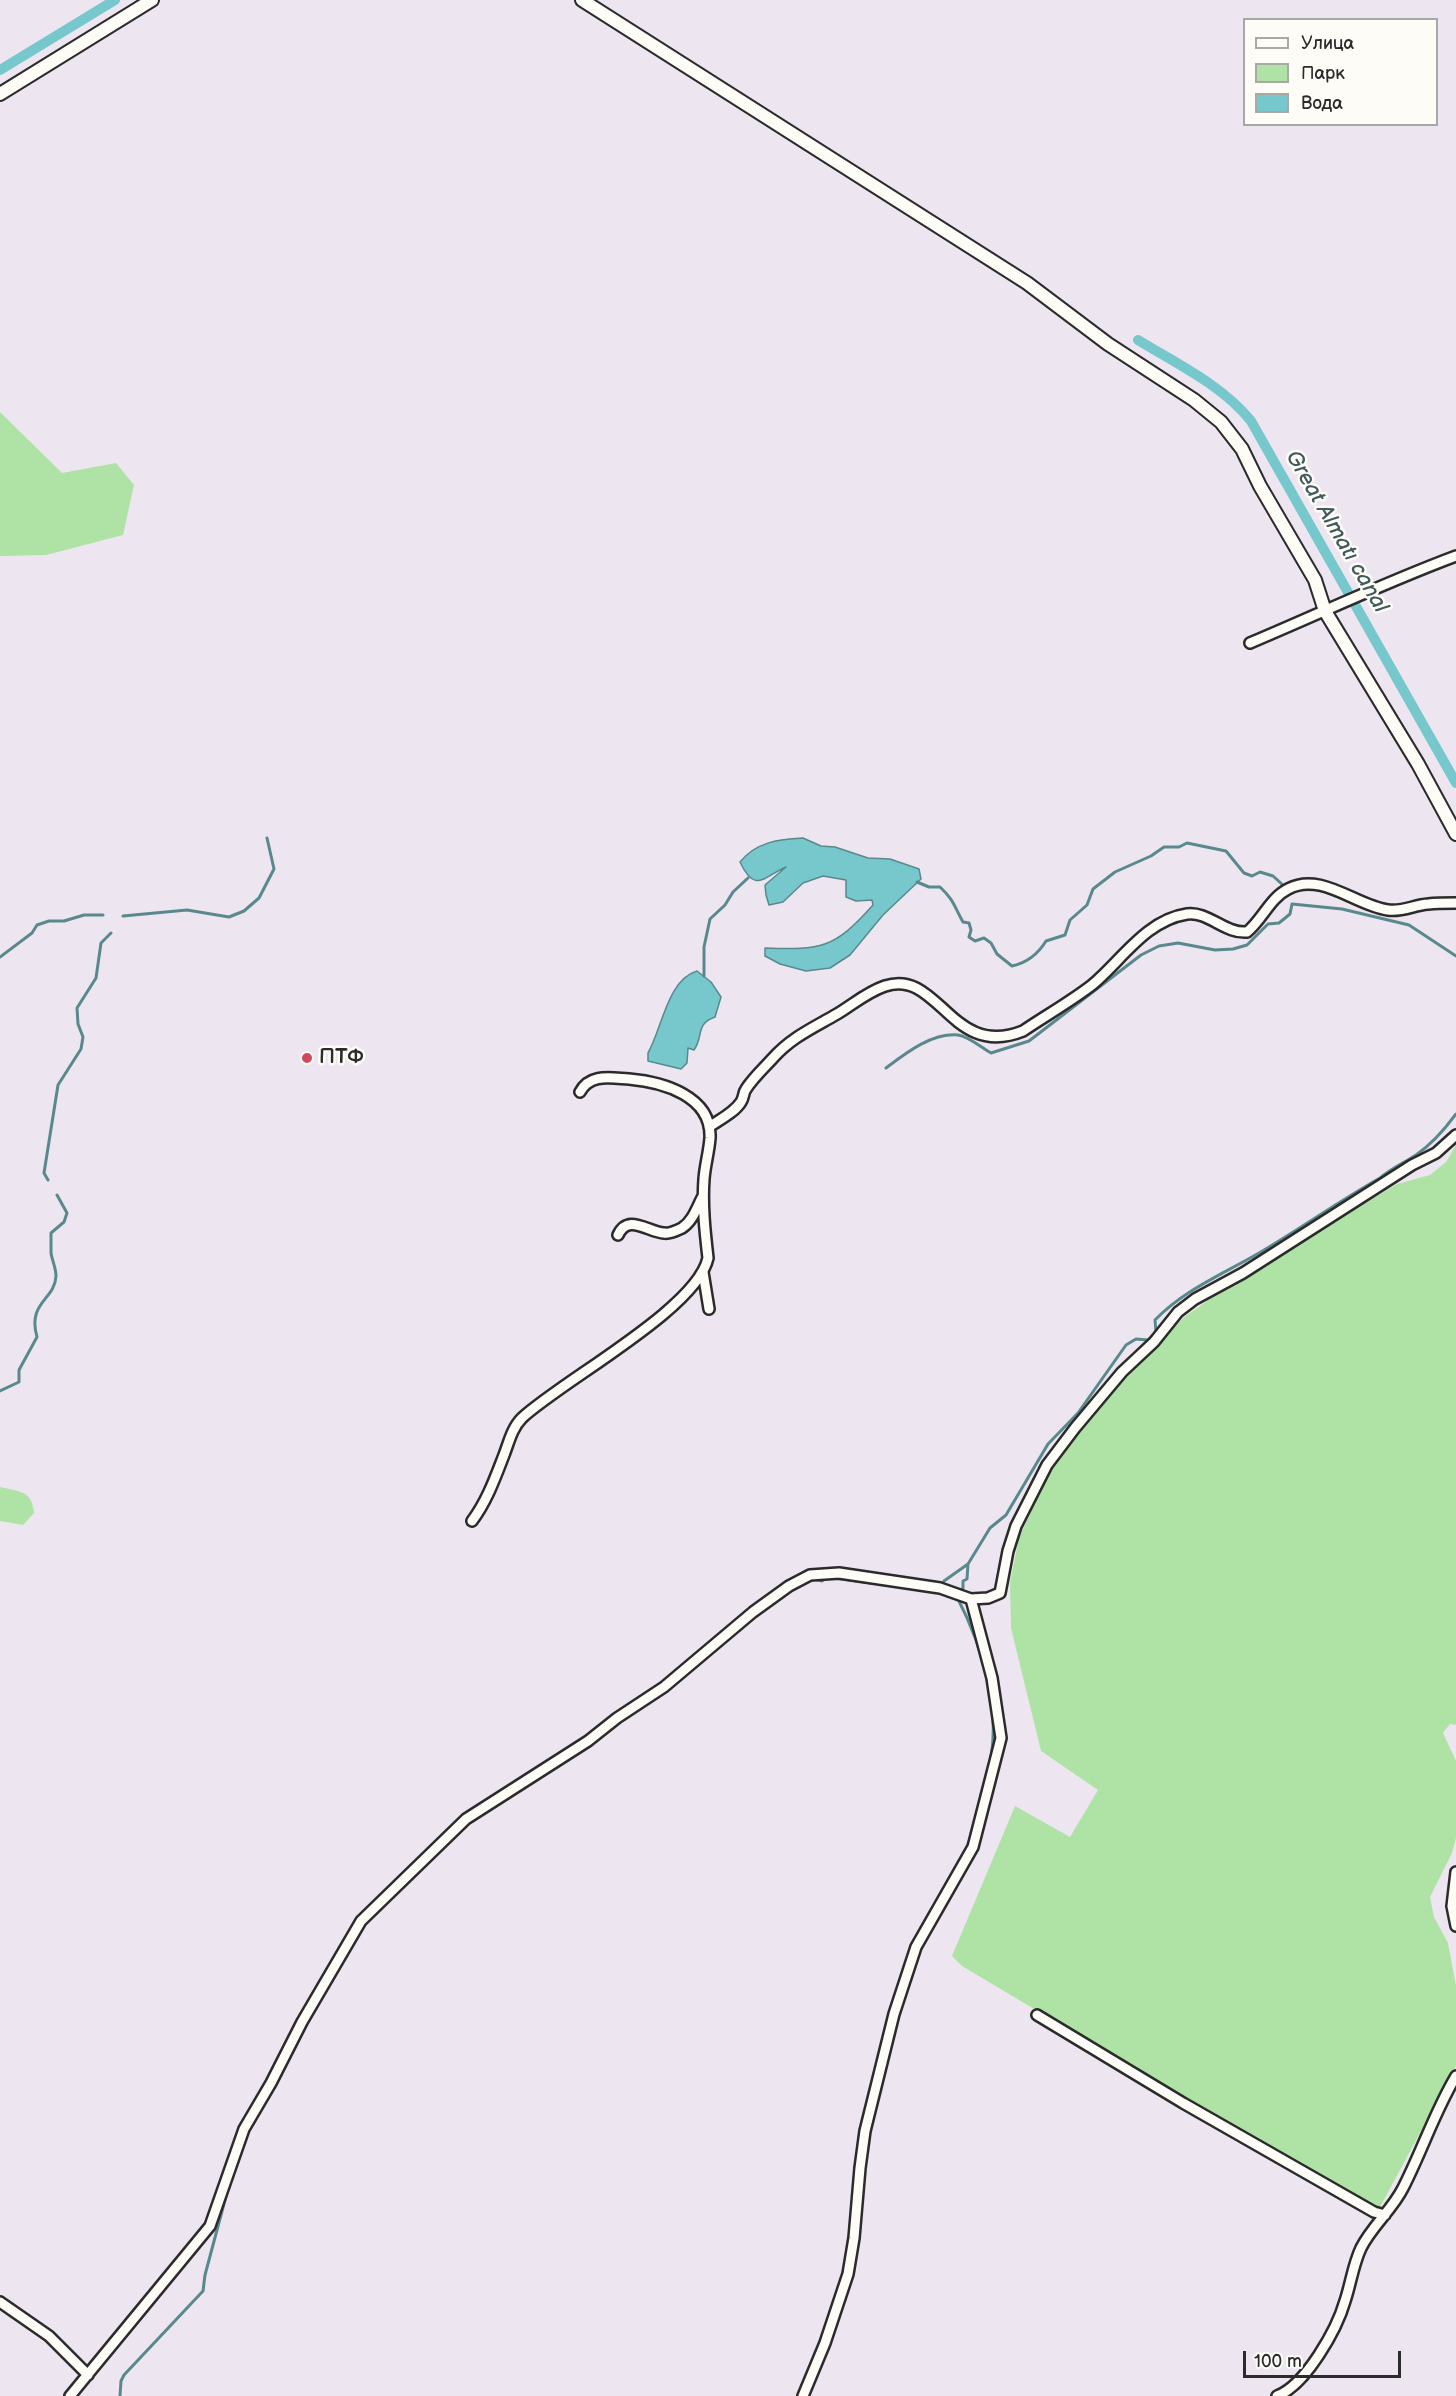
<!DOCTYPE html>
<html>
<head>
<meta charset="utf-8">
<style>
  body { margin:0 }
  #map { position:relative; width:1456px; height:2396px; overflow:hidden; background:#ede6f1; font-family:"Balsamiq Sans",sans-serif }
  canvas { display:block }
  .legend { position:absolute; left:1243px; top:18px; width:195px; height:108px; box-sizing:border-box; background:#fdfcf7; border:2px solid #a9a8a5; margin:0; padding:8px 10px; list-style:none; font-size:18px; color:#2b2b2b }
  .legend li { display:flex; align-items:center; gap:12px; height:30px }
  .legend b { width:30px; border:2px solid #a9a8a5 }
  .scale { position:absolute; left:1243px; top:2351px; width:158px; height:27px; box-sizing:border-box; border:3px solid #2b2b2b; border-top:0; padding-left:8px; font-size:18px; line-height:21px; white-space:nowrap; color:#2b2b2b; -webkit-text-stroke:4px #fdfcf7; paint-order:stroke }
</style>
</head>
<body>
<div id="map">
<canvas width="1456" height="2396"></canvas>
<ul class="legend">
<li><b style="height:8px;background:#fdfcf7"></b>Улица</li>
<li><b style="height:16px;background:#aee3a5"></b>Парк</li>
<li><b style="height:16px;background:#77c8cc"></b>Вода</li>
</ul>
<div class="scale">100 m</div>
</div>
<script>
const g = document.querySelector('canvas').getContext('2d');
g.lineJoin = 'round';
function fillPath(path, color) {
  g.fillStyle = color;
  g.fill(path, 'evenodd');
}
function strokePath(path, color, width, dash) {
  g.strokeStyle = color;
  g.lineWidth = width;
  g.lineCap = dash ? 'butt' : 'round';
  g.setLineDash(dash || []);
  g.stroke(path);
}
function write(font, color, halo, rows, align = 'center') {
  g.font = font + ' "Balsamiq Sans",sans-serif';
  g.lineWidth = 5;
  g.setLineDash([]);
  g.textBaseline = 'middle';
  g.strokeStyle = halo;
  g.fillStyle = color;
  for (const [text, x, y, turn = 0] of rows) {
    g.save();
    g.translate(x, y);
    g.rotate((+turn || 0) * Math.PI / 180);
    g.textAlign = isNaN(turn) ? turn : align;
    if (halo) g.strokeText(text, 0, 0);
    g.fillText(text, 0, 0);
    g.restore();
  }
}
const green = new Path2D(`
  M0,412L62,473L116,463L134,485L123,535L46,555L0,556Z
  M1456,1145V1725L1450,1724L1443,1733L1456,1761V1838L1452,1853L1430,1897L1434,1917L1448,1943L1456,1986V2066L1379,2209L1113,2056L962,1966L952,1956L1015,1806L1070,1837L1098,1790L1041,1751L1011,1628L1010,1582L1019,1538L1050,1470L1110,1394L1183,1318L1228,1286L1397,1184L1430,1175L1446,1162Z
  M0,1487C20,1492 32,1490 34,1513L23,1525L0,1521Z`);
const water = new Path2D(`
  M803,838L821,846L835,847L868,858L890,859L919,869L921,879L883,915L850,955L830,968L806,971L780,964L765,956V948C821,950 834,949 873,905L872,900L856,901L846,897V880L823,876L803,883L783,902L769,905L766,895L765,885L786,867C763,877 755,894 740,862C756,842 779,839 803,838Z
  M697,971L711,982L721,997L715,1017C695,1024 704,1036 694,1050L688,1048L687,1063L681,1069L648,1061V1053C662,1029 667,980 697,971Z`);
const stream = new Path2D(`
  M917,882L929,887H940C954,900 954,906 963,922L969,923L971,930L969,937L975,941L984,938L991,943L997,954L1012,966C1026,963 1038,954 1046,941L1065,935L1070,920L1087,905L1093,889L1115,872L1151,856L1164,847H1179L1187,843L1226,851L1244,873L1252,876L1260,872L1273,876L1284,886
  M123,916L187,910L229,917L244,911L259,898L274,869L267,838
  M0,957L32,933L37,925L49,921H64L84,915H103
  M704,976V947L710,919L725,905L733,892L748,878
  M886,1068C906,1053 931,1033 958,1035C968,1036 982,1048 991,1053L1029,1041L1141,955L1159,946L1178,943L1215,950L1233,949L1247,945L1268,924L1279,923L1290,914L1292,904L1342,909L1409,925L1456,956
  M48,1180L44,1173L58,1085L81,1049L83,1037L78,1024L77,1008L96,978L101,943L111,933
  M0,1391L19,1382V1370L37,1337C27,1302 55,1300 56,1276C56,1268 52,1260 51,1253C51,1246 51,1240 51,1233L64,1222L67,1213L57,1195
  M968,1564L967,1579L963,1581V1588L957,1597C983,1647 1002,1711 989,1767
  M803,1583L814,1579L822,1581L827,1577L916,1589
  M942,1586L944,1581L968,1564L990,1528L1006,1515L1048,1444L1078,1413L1126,1345L1136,1339L1148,1340L1156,1332L1155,1320C1184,1290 1223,1274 1259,1253C1300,1229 1339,1201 1380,1178C1392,1168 1404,1163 1416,1155C1432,1144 1445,1129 1456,1114
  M558,1766L580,1751
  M965,1853L973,1831
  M120,2396L121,2381L124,2375L203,2291L205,2275L229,2185`);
const canal = new Path2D(`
  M0,70L115,0
  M1138,340C1177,364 1222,385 1251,421L1456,783`);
const minor = new Path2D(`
  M1250,643C1319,614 1386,582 1456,556
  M709,1127C719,1120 734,1113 741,1102C744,1098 743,1093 746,1089C753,1078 764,1068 773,1058C792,1037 813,1028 837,1014C852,1005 867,992 885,986C939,968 951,1060 1023,1031C1045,1016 1070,1002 1092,985C1121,961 1146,920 1187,914C1208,911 1225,934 1247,932C1262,920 1270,898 1288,889C1321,871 1356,906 1388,910C1403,912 1414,905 1428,904C1437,903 1447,903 1456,903
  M618,1235C628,1213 648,1232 664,1233C669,1234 678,1230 682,1228C693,1221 697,1207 703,1196
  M703,1272L709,1309
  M472,1521C487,1501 495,1478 504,1455C509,1442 512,1428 522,1418C563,1380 697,1309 708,1258C705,1232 702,1205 704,1179C705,1165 709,1152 710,1138C712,1096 663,1082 629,1079C611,1078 590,1073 580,1092
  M1456,1872L1452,1906L1456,1926
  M1037,2015L1183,2103L1374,2212L1385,2215
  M0,2302L49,2336L88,2375
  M70,2396L210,2226L244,2129L271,2083L302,2022L361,1921L466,1819L588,1741L617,1718L664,1687L753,1612L789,1586L810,1575L839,1573L940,1588L971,1599L988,1598L1000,1593L1008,1551L1016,1526L1047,1465L1075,1428L1122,1372L1154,1342L1178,1312L1195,1299L1243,1273L1412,1165L1436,1153L1456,1135
  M803,2396L825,2343L848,2274L854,2238L860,2168L865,2131L894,2014L916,1947L973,1847L1001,1738L992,1678L971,1599
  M1277,2396C1306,2385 1337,2329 1345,2301C1351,2283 1353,2265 1361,2248C1372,2226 1392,2210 1403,2188C1422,2151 1435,2111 1456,2076`);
const tertiary = new Path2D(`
  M582,0L1027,283L1108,344L1194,400L1221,422L1242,449L1260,486L1315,580L1325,611L1418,764L1456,834
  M0,94L152,0`);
const markers = [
  [307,1058,6,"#d1495b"]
];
const poiNames = [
  ["ПТФ",319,1058]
];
const waterNames = [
  ["Great Almatı canal",1336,532,60]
];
fillPath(green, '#aee3a5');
fillPath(water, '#77c8cc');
strokePath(water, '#59898c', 1.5);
strokePath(stream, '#59898c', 3);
strokePath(canal, '#77c8cc', 10);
strokePath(minor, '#2b2b2b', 14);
strokePath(tertiary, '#2b2b2b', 16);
strokePath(minor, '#fdfcf7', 9);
strokePath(tertiary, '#fdfcf7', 12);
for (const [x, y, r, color] of markers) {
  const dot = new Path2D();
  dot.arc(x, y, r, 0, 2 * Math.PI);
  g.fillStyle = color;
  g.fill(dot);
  strokePath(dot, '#fdfcf7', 2);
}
write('bold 21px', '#2b2b2b', '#fdfcf7', poiNames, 'left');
write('italic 22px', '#425a5b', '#fdfcf7', waterNames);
</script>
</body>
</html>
